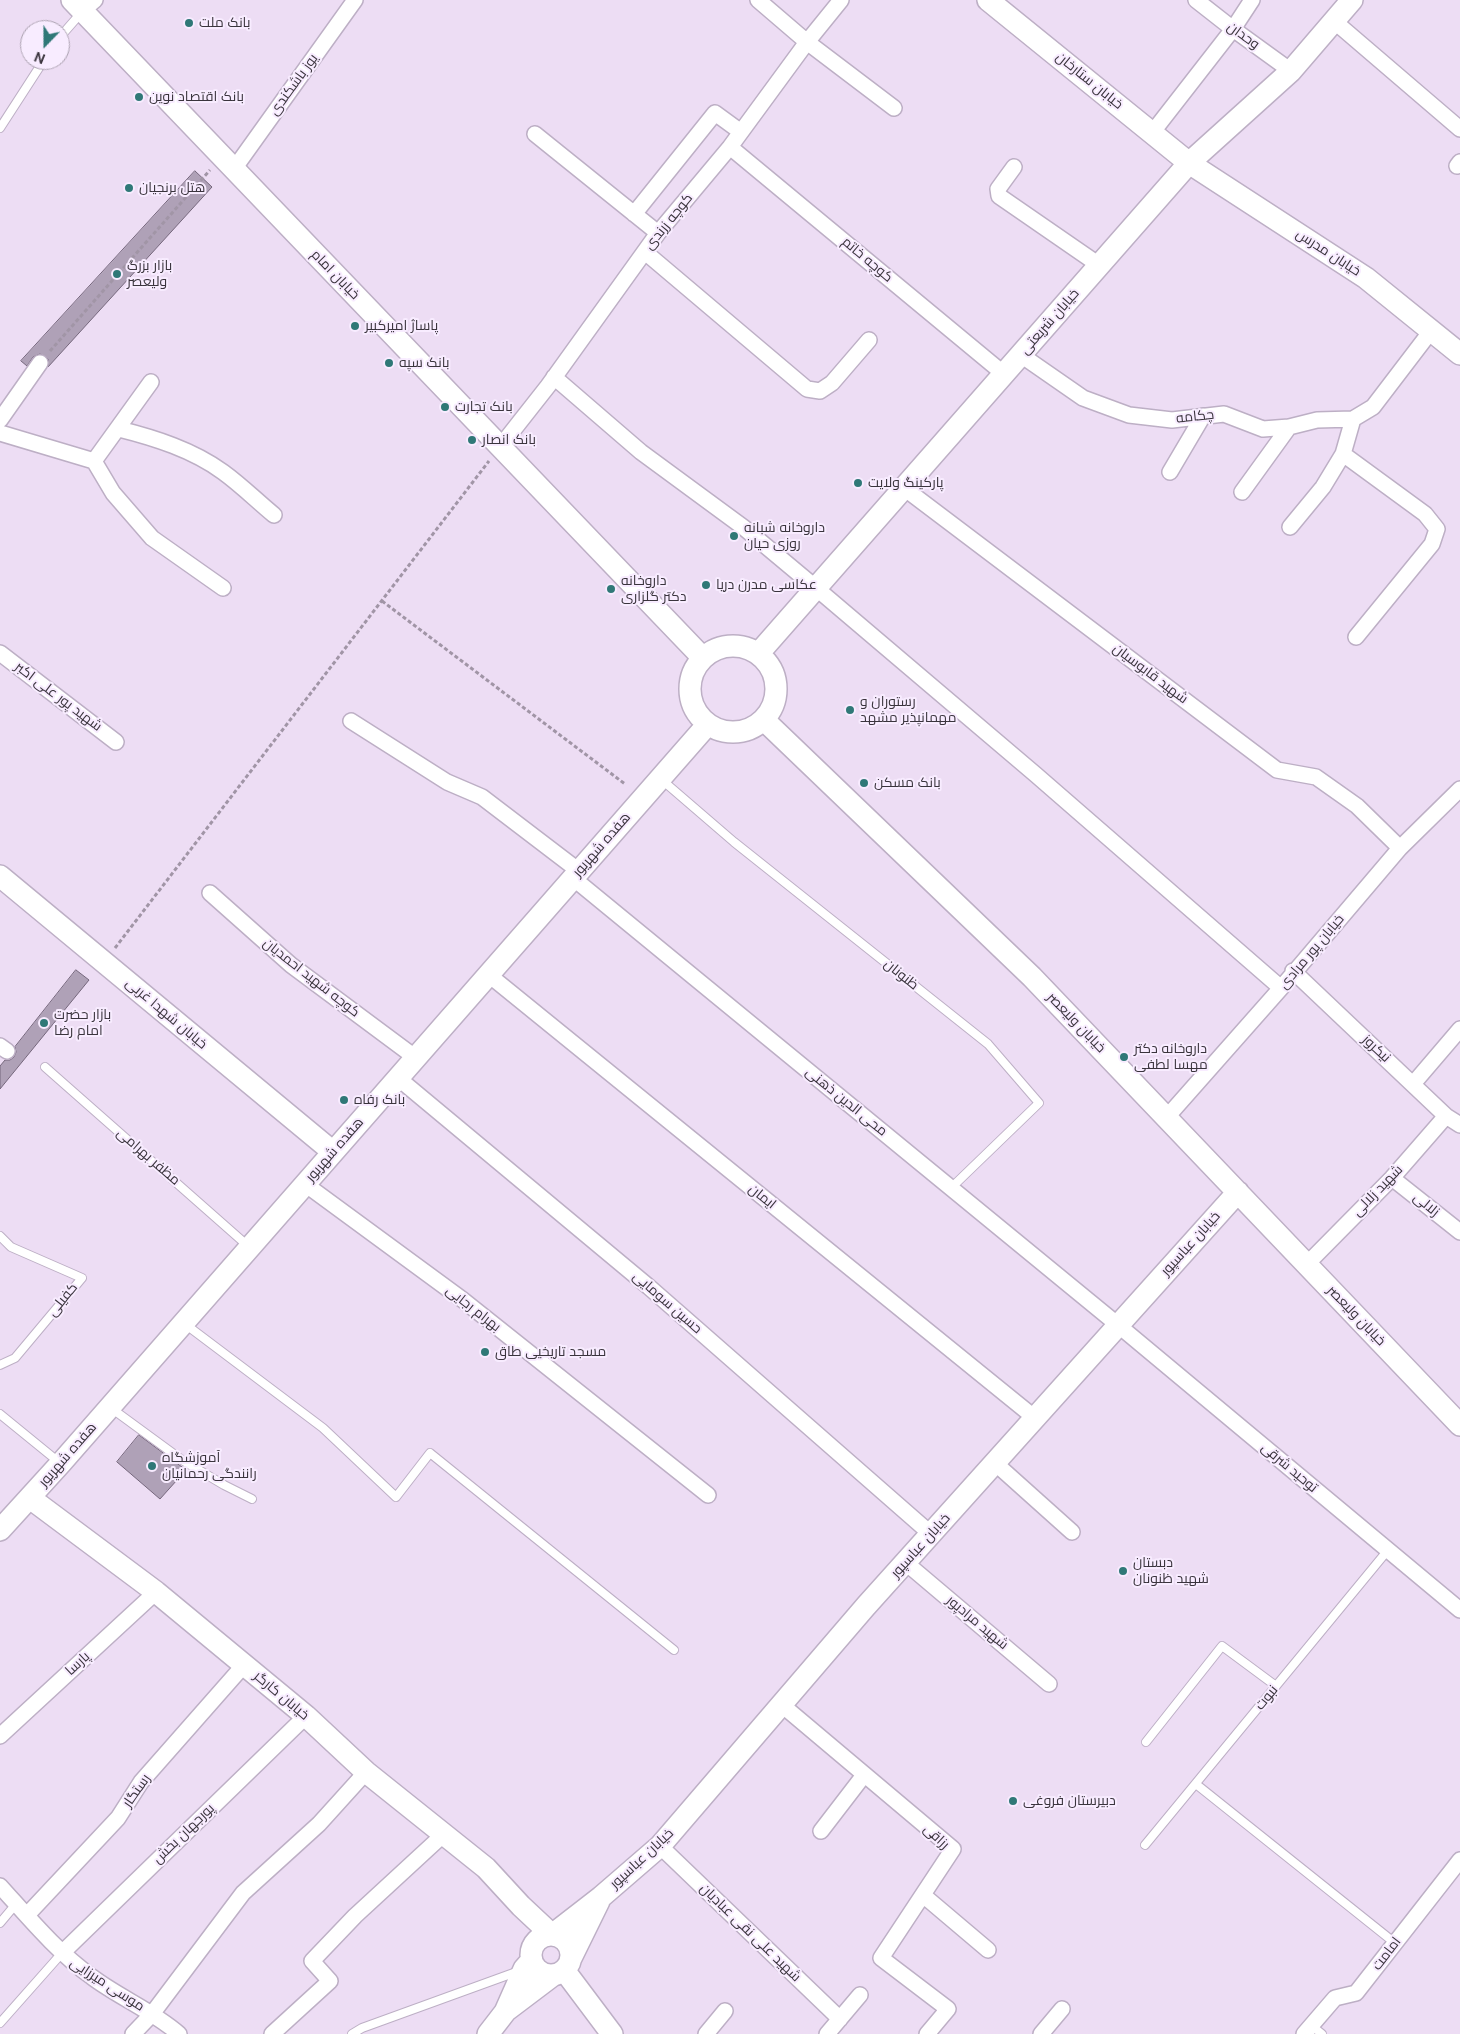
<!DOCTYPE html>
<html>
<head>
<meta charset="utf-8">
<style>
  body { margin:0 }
  #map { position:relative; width:1460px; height:2034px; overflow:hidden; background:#edddf4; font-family:"DM Sans",sans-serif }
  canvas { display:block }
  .north { position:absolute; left:20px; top:20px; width:50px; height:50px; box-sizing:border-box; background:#f8ecff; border:1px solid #aca2b1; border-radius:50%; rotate:202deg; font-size:14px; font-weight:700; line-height:20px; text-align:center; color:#3a343d }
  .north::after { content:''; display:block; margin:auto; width:18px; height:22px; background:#2f7877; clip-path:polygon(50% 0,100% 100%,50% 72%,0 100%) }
</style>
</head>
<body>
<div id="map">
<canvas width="1460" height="2034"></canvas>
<div class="north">N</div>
</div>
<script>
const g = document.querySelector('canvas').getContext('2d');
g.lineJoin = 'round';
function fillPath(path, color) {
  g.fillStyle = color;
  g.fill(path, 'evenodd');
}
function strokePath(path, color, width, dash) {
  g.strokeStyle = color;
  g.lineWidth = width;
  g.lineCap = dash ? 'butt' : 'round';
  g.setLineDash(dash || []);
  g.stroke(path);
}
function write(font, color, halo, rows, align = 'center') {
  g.font = font + ' "DM Sans",Cairo,sans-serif';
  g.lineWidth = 4;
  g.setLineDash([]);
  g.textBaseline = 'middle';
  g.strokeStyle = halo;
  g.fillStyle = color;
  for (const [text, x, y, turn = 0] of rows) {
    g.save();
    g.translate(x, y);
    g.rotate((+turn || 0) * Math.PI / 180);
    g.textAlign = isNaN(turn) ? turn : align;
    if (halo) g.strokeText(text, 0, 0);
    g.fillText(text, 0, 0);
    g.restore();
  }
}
const building = new Path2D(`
  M195,171L212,187L48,367V359L40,354L33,357L27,366L21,361Z
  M76,970L89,980L0,1089V1066L5,1060H10L14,1057L16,1052L15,1047Z
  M139,1435L186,1470L160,1499L117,1462Z`);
const path = new Path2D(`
  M50,351L210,170
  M382,601L625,784
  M115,948L489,461`);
const service = new Path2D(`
  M60,37L81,13
  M0,128L44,60
  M662,780L734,842L988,1044L1039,1103L951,1188
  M45,1067L248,1246
  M0,1236L11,1247L82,1278L15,1358L0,1365
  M185,1324L323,1428L396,1497L430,1453L674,1650
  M111,1408L182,1460L224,1485L252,1499
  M0,1414L60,1463
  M1146,1742L1222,1646L1276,1686
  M1196,1784L1395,1943
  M1145,1845L1388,1550
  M0,1923L16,1904
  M0,2023L62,1953
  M1312,2026L1322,2034
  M352,2034L362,2028L519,1971`);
const minor = new Path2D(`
  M758,0L807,42L894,108
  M1196,0L1233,29L1291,71
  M82,11L95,0
  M1334,21L1460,129
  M1152,133L1233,29L1252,0
  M535,134L658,233
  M730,147L1004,374
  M1457,166L1460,162
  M1014,167L998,189L999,196L1099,265
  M234,169L355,0
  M634,214L715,113L741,132
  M645,252L807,389L820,391L832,383L869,340
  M1021,355L1083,398L1129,415L1172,420L1224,414L1263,429L1289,427L1317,420L1353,419L1373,407L1431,331
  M554,377L641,452L743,527L816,588L1035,774L1281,988
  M0,420L40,363
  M119,429C155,438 193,450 223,472C241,485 257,501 274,515
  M0,433L94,461L113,493L152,538L223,588
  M500,447L548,386L658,233L730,147L807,42L841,0
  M1343,454L1425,514L1437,529L1432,544L1356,637
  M94,461L151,382
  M1170,472L1203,416
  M904,488L1277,770L1316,777L1357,806L1400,848
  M1242,492L1289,427
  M1290,527L1323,487L1343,454L1353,419
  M0,653L116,742
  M351,721L447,782L482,797L579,871
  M573,878L1118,1325L1460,1610
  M210,893L291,965L416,1058
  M1293,971L1446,1116L1460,1125
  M489,975L1035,1418
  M0,1046L7,1051
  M398,1078L649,1287L931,1534
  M1413,1084L1460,1029
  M1167,1117L1281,988L1400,848L1460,789
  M1392,1178L1460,1232
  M305,1184L463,1300L708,1495
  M1307,1264L1392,1178L1446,1116
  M995,1463L1072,1532
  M906,1563L1049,1684
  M782,1705L953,1849L881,1958L948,2009L927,2034
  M0,1736L156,1592
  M821,1831L864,1775
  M660,1846L840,2019
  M0,1886C29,1918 57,1952 92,1977C120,1998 153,2011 179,2034
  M923,1895L988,1950
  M27,1915L118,1818L141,1782L244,1665
  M62,1953L306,1716
  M133,2034L152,2014L243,1893L319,1824L366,1772
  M272,2034L330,1981L312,1961L355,1916L444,1834
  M706,2034L725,2011
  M827,2034L860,1995
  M1041,2034L1062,2009
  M1304,2034L1335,1998L1356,1993L1460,1860`);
const secondary = new Path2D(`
  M72,0L703,658
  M988,0L1189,163L1366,278L1460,354
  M690 689a43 43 0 1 1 86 0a43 43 0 1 1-86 0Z
  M758,654L1189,163L1291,71L1352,0
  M764,720L1032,977L1460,1425
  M0,876L333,1152
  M30,1498L156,1592L306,1716L366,1772L486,1868L521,1906L552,1935L601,1897L660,1846L866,1606L1238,1192
  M0,1530L61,1463L708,724
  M531 1955a20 20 0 1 1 40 0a20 20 0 1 1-40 0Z
  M571,1958L599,1901
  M564,1970L612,2034
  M507,2010L552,1976
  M488,2034L505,2012L524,1969L531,1961`);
const markers = [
  [189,23,5,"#2f7877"],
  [139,97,5,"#2f7877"],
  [129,188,5,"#2f7877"],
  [117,274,5,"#2f7877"],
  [355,326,5,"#2f7877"],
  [389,363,5,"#2f7877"],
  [445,407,5,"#2f7877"],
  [472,440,5,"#2f7877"],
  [858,483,5,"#2f7877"],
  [734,536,5,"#2f7877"],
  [706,585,5,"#2f7877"],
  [611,589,5,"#2f7877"],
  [850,710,5,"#2f7877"],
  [864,783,5,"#2f7877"],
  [44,1023,5,"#2f7877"],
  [1124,1057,5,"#2f7877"],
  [344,1100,5,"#2f7877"],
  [485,1352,5,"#2f7877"],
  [152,1466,5,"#2f7877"],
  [1123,1571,5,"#2f7877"],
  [1013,1801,5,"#2f7877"]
];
const poiNames = [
  ["بانک ملت",199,23],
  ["بانک اقتصاد نوین",149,97],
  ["هتل برنجیان",139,188],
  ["بازار بزرگ",127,266],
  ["ولیعصر",127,282],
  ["پاساژ امیرکبیر",365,326],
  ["بانک سپه",399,363],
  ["بانک تجارت",455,407],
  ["بانک انصار",482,440],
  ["پارکینگ ولایت",868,483],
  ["داروخانه شبانه",744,528],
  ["روزی حیان",744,544],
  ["داروخانه",621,581],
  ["دکتر گلزاری",621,597],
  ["عکاسی مدرن دریا",716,585],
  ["رستوران و",860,702],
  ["مهمانپذیر مشهد",860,718],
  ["بانک مسکن",874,783],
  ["بازار حضرت",54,1015],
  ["امام رضا",54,1031],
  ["داروخانه دکتر",1134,1049],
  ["مهسا لطفی",1134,1065],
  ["بانک رفاه",354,1100],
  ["مسجد تاریخیی طاق",495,1352],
  ["آموزشگاه",162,1458],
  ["رانندگی رحمانیان",162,1474],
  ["دبستان",1133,1563],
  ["شهید ظنونان",1133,1579],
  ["دبیرستان فروغی",1023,1801]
];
const streetNames = [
  ["وحدان",1243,36,36],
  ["خیابان ستارخان",1089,81,39],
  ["یوز باشکندی",294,85,-54],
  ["کوچه زرندی",669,222,-51],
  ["خیابان مدرس",1328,253,33],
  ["کوچه خاتم",867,260,40],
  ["خیابان امام",335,275,46],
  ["خیابان شریعتی",1050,322,-49],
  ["چکامه",1195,417,-6],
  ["شهید قابوسیان",1150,674,37],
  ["شهید پور علی اکبر",58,697,37],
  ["هفده شهریور",602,845,-49],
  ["خیابان پور مرادی",1312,952,-50],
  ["ظنونان",901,975,39],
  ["کوچه شهید احمدیان",311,978,38],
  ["خیابان شهدا غربی",166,1014,40],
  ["خیابان ولیعصر",1076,1023,46],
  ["نیکروز",1376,1049,43],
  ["محی الدین ذهنی",846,1102,39],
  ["هفده شهریور",335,1150,-49],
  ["مظفر بهرامی",148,1157,41],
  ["شهید زلالی",1378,1191,-46],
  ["ایمان",762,1197,39],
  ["زلالی",1426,1205,39],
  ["خیابان عباسپور",1191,1244,-48],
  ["کفیلی",63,1300,-51],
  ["حسین سومایی",667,1303,41],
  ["بهرام رجایی",473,1309,38],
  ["خیابان ولیعصر",1356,1316,46],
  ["هفده شهریور",68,1455,-49],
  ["توحید شرقی",1289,1468,40],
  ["خیابان عباسپور",921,1546,-48],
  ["شهید مرادپور",977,1623,40],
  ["پارسا",78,1664,-43],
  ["خیابان کارگر",281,1696,40],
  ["نبوت",1267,1698,-51],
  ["رستگار",137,1791,-55],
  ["پورجهان بخش",184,1834,-44],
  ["رزاقی",936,1837,43],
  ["خیابان عباسپور",642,1859,-43],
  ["شهید علی نقی عبادیان",750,1933,44],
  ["امامت",1387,1954,-52],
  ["موسی میرزایی",107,1985,33]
];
fillPath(building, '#afa1b7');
strokePath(building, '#75677c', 1);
strokePath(service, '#bdafc5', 10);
strokePath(minor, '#bdafc5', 18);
strokePath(secondary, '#bdafc5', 24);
strokePath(path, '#a195a6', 3, [4, 2.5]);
strokePath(service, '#fff', 8);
strokePath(minor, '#fff', 15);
strokePath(secondary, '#fff', 21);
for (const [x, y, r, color] of markers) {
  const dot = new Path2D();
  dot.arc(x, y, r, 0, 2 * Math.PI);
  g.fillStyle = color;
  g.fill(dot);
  strokePath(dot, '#f8ecff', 2);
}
write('14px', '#3a343d', '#f8ecff', poiNames, 'left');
write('14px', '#3a343d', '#f8ecff', streetNames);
</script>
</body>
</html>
